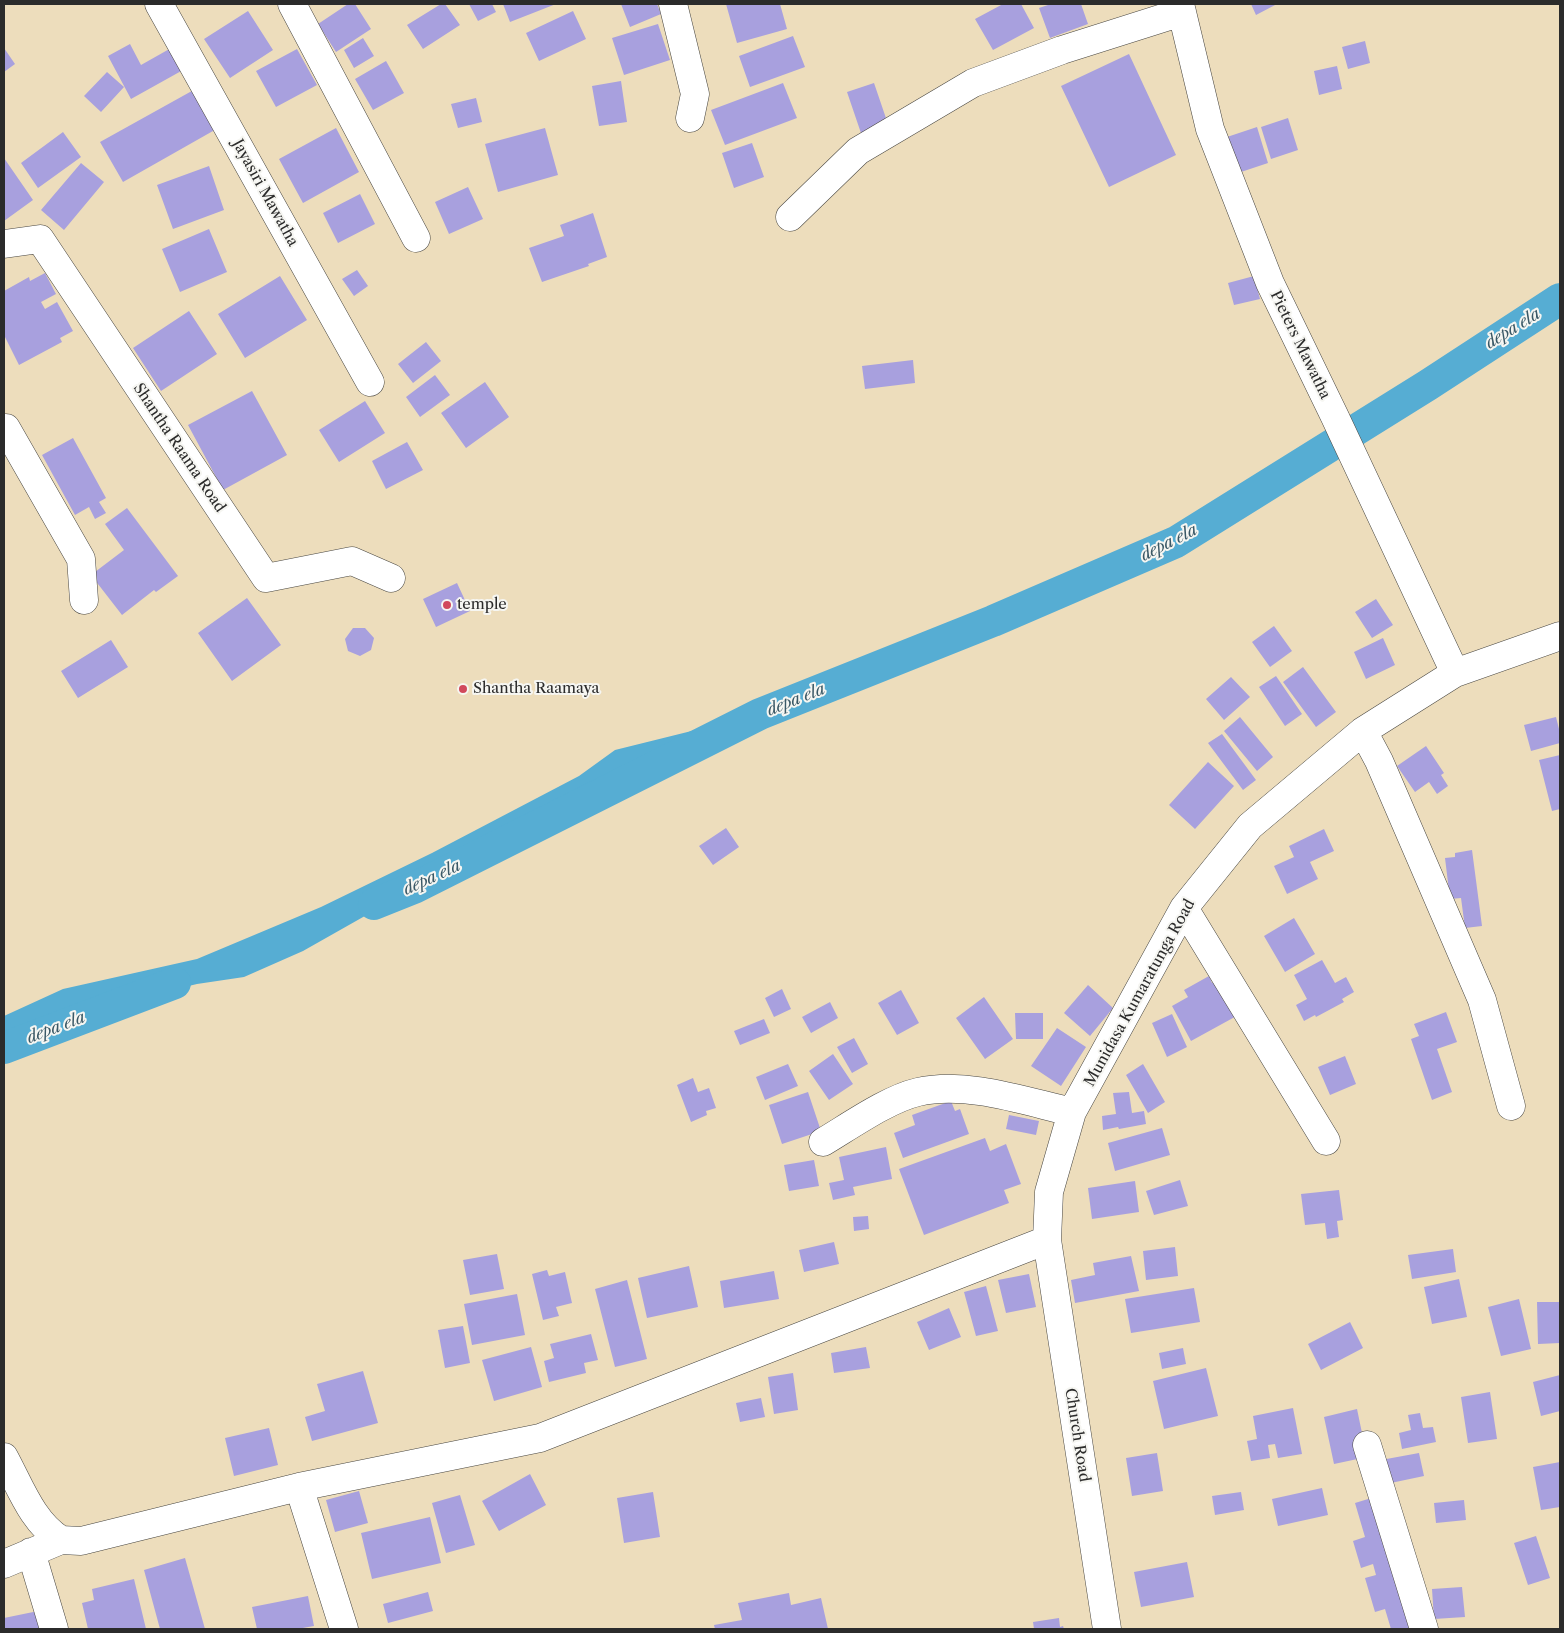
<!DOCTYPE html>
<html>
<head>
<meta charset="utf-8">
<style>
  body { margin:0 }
  #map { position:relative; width:1564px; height:1633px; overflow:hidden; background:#edddbc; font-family:"Libre Caslon Text",serif }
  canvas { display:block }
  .frame { position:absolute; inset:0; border:5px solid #2b2b2b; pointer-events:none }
</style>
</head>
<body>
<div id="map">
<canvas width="1564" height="1633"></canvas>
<div class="frame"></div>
</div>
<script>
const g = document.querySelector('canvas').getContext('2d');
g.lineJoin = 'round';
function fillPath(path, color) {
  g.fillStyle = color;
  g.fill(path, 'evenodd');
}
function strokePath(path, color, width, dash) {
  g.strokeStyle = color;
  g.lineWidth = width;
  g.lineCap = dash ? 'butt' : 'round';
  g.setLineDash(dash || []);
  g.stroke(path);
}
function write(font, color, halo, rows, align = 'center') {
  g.font = font + ' "Libre Caslon Text",serif';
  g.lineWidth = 4;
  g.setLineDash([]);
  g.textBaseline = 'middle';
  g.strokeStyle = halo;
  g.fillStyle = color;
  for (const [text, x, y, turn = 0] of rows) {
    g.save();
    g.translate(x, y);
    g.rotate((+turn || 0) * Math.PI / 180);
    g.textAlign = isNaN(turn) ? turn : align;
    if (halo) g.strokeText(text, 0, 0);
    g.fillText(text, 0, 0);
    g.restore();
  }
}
const water = new Path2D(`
  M760,714L671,757L622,774L542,821L455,865L303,951L244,977L197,984L69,1015L4,1042V1016L63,989L197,959L321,907L432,853L579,776L615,750Z`);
const canal = new Path2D(`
  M374,904L414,888L760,714L993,621L1176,542L1428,385L1560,299
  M4,1048L175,983`);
const building = new Path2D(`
  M348,4H355L371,29L336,52L318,24Z
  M441,4H445L460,25L423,49L407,25Z
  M469,4H492L496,12L478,21Z
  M503,4H556L510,22Z
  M621,4H657L661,14L630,27Z
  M726,4H780L787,29L737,43Z
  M1003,4H1021L1034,28L993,50L975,19Z
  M1051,4H1081L1088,24L1050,38L1039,8Z
  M1251,4H1277L1256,15Z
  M248,11L273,50L230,78L204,39Z
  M573,11L586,39L539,61L526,33Z
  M658,24L670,60L624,75L612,38Z
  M793,36L805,67L750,87L739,56Z
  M363,38L374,56L354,68L344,50Z
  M1365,41L1370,63L1348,69L1342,47Z
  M180,43L192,65L131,99L108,56L130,44L141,65Z
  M4,48L15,64L4,72Z
  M297,49L317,85L276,107L256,71Z
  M1129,54L1176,155L1109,187L1061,86Z
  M386,61L404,93L373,110L355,79Z
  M1337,66L1342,89L1319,95L1314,71Z
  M107,72L124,87L101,112L84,96Z
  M621,81L627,122L599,126L592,86Z
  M783,83L797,118L725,145L711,110Z
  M874,83L889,127L862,136L847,92Z
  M199,87L220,127L123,182L100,142Z
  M476,98L482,122L458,128L451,104Z
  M1288,118L1298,150L1271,159L1261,127Z
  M1257,127L1268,163L1235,174L1224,138Z
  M336,128L359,172L303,203L279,159Z
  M545,128L558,175L498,192L485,144Z
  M63,132L81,157L38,188L21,163Z
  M752,143L764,177L734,188L722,153Z
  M4,158L33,200L4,221Z
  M81,163L104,182L64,230L41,210Z
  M209,166L224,210L173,229L157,185Z
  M468,187L483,219L449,234L435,202Z
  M360,194L375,224L338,243L323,213Z
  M593,213L607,257L588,264L589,266L542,282L529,248L564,236L560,225Z
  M209,229L227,272L180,292L162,249Z
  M357,270L368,286L354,296L342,279Z
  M45,273L56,294L41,302L45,309L57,302L73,331L60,338L62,342L19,365L4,335V291L29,277L30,281Z
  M280,276L307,320L245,358L218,314Z
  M1254,276L1260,299L1234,305L1228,283Z
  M189,311L217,354L161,391L133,348Z
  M426,342L441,361L413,383L398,364Z
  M913,360L915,383L865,389L862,366Z
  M435,375L450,395L420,417L406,397Z
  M485,382L509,417L466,448L441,413Z
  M252,391L287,455L223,490L188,425Z
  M365,401L385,433L339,462L319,430Z
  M73,438L106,498L99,502L106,513L95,519L89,507L75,515L42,455Z
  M407,442L423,470L386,489L372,461Z
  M127,508L178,576L156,592L154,590L122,615L91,575L124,550L105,524Z
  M457,583L470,611L436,627L423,599Z
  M247,598L281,645L232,681L198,633Z
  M1376,599L1393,625L1372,638L1355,612Z
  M1274,626L1292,651L1270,667L1252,642Z
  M353,628H365L374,638L371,650L360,656L348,651L345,639Z
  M1383,638L1395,665L1366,679L1354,652Z
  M111,640L128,667L78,698L61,671Z
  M1303,667L1336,712L1316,727L1283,682Z
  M1276,676L1302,714L1285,726L1259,687Z
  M1231,677L1250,697L1224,720L1206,699Z
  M1240,717L1273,757L1257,771L1224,731Z
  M1556,717L1560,733V743L1531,751L1524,725Z
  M1222,734L1256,780L1243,790L1208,743Z
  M1426,746L1444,773L1441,775L1448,786L1437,794L1429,782L1415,792L1397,766Z
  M1560,755V809L1552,811L1539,760Z
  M1208,762L1234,786L1195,829L1169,805Z
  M726,828L739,847L713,865L699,846Z
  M1324,829L1334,851L1310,862L1318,879L1287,894L1274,866L1294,857L1289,846Z
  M1472,850L1482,926L1465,928L1461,898L1450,899L1445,858L1455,857V853Z
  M1294,918L1315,954L1285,972L1264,936Z
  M1322,960L1335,983L1346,977L1354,992L1342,999L1344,1002L1316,1017L1315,1015L1304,1021L1296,1005L1307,999L1294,975Z
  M1209,976L1212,983L1222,977L1242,1013L1191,1041L1172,1006L1188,997L1184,990Z
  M1088,985L1113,1008L1090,1036L1064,1013Z
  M782,989L791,1009L774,1017L765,998Z
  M901,990L919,1023L897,1035L878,1003Z
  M984,997L1013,1039L985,1059L956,1018Z
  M830,1002L838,1018L811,1033L802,1017Z
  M1446,1012L1457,1042L1437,1049L1452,1092L1432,1100L1411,1039L1419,1036L1414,1024Z
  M1015,1013H1043V1039H1016Z
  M1172,1014L1187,1047L1167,1057L1152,1023Z
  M764,1019L770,1033L740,1045L734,1031Z
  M1057,1028L1086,1047L1061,1086L1031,1066Z
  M854,1038L868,1064L852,1073L837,1047Z
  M833,1054L853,1084L829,1100L809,1071Z
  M1345,1056L1356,1084L1330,1095L1318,1067Z
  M788,1064L798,1086L765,1100L756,1077Z
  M1143,1064L1165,1102L1148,1113L1126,1075Z
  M693,1078L698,1092L709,1088L716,1108L706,1111L707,1115L691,1122L677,1085Z
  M808,1092L821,1131L782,1144L769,1105Z
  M1129,1092L1132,1113L1144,1111L1146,1124L1119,1129L1118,1127L1103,1130L1102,1116L1116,1114L1113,1093Z
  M951,1101L955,1111L960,1109L969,1134L903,1158L894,1133L915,1125L912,1115Z
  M1009,1115L1039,1121L1036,1135L1006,1129Z
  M1162,1128L1170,1155L1115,1171L1108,1143Z
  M985,1138L990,1151L1006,1144L1021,1184L1004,1190L1009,1203L924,1235L899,1169Z
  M886,1147L892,1179L853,1187L855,1195L833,1200L829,1183L844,1180L839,1157Z
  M814,1160L819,1186L789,1191L784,1165Z
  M1180,1180L1188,1206L1154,1215L1146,1191Z
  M1135,1181L1139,1212L1092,1219L1088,1188Z
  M1339,1190L1343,1220L1337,1221L1339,1237L1327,1239L1325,1223L1305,1225L1301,1194Z
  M868,1216L869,1229L854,1231L853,1217Z
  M834,1242L839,1264L804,1272L799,1250Z
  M1175,1247L1178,1276L1146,1280L1143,1251Z
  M1453,1249L1456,1272L1412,1279L1408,1255Z
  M497,1254L504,1289L470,1295L463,1260Z
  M1131,1256L1139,1291L1075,1303L1071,1280L1095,1275L1093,1263Z
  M689,1266L698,1307L647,1318L638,1278Z
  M547,1270L549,1276L565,1272L572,1303L556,1307L559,1316L543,1320L532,1274Z
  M774,1271L779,1299L724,1308L720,1281Z
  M1029,1274L1036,1307L1006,1313L998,1280Z
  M1459,1279L1467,1317L1432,1324L1424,1287Z
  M627,1280L647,1359L615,1367L595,1289Z
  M986,1286L998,1331L976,1336L964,1292Z
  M1194,1288L1200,1322L1131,1333L1125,1299Z
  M517,1294L525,1335L472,1345L464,1304Z
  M1519,1299L1531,1349L1501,1356L1488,1307Z
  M1537,1302H1560V1343L1538,1344Z
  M949,1308L961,1337L929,1350L917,1322Z
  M1350,1322L1363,1348L1321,1370L1308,1344Z
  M463,1326L470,1363L445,1368L438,1330Z
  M591,1334L598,1360L584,1363L586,1373L549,1382L544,1361L554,1358L550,1344Z
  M531,1347L542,1387L494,1401L482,1360Z
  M866,1347L870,1368L834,1373L831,1353Z
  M1183,1348L1186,1364L1162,1369L1159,1353Z
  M1206,1368L1218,1416L1164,1429L1153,1381Z
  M363,1371L378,1423L312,1441L305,1417L325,1411L317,1384Z
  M793,1373L798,1410L774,1414L768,1377Z
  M1560,1375V1411L1541,1416L1533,1382Z
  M1490,1392L1497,1439L1468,1443L1461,1397Z
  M761,1398L765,1417L740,1422L736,1403Z
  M1293,1408L1302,1454L1278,1458L1275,1444L1268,1445L1270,1458L1251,1461L1247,1441L1257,1439L1253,1416Z
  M1357,1409L1367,1457L1334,1464L1324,1417Z
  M1420,1413L1423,1428L1433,1427L1436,1442L1402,1449L1399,1433L1411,1430L1408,1415Z
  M269,1428L278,1465L234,1476L225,1438Z
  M1157,1453L1163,1491L1132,1496L1126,1458Z
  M1419,1453L1424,1476L1386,1484L1381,1460Z
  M1560,1462V1507L1541,1510L1533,1467Z
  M530,1474L546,1505L499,1531L482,1501Z
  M1322,1488L1328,1515L1278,1526L1272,1499Z
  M359,1491L368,1523L335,1532L326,1500Z
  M653,1492L660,1537L624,1543L617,1498Z
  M1241,1492L1244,1510L1215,1515L1212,1496Z
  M460,1495L475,1545L446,1553L432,1503Z
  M1378,1496L1416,1629H1391L1385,1609L1375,1612L1365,1578L1376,1575L1373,1564L1361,1568L1353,1541L1365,1537L1355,1503Z
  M1464,1500L1466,1520L1436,1523L1434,1503Z
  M430,1517L441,1563L372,1579L361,1533Z
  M1536,1536L1550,1578L1528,1585L1514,1543Z
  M185,1558L205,1629H160L144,1570Z
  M1187,1562L1194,1597L1141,1607L1134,1572Z
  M134,1579L146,1629H88L82,1603L94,1600L92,1589Z
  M1462,1587L1465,1617L1434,1619L1432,1589Z
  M428,1592L433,1611L388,1623L383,1604Z
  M789,1593L791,1605L821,1598L828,1629H715L714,1625L742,1620L738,1603Z
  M308,1596L314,1626L297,1629H257L252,1607Z
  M43,1610L47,1629H4V1618Z
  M1059,1618L1060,1627L1063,1626L1064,1629H1034L1033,1622Z`);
const minor = new Path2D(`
  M159,4L370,382
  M292,4L416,238
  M673,4L695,94L690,118
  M1180,4L1210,129L1270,283L1335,417L1455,673
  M790,217L858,151L973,83L1062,50L1182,12
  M4,244L40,239L266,578L352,561L391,578
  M4,429L6,428L81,559L84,600
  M1363,731L1379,761L1482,1000L1511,1106
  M1184,908L1326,1141
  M823,1142C850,1126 888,1099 918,1092C967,1081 1024,1101 1072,1112
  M1367,1445L1424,1629
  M4,1457C20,1486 32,1522 61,1540
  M299,1487L344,1629
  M31,1552L54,1629
  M4,1564L61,1540L81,1541L299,1487L540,1438L1047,1240
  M1107,1629L1047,1240L1049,1192L1072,1112L1184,908L1250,826L1363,731L1455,673L1560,636`);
const markers = [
  [447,605,5,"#d1495b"],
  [463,689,5,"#d1495b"]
];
const streetNames = [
  ["Jayasiri Mawatha",265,193,61],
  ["Pieters Mawatha",1300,345,64],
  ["Shantha Raama Road",179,448,56],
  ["Munidasa Kumaratunga Road",1140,993,-61],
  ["Church Road",1077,1435,81]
];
const poiNames = [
  ["temple",457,605],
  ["Shantha Raamaya",473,689]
];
const waterNames = [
  ["depa ela",1513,329,-32],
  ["depa ela",1169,543,-27],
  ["depa ela",796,700,-22],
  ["depa ela",432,878,-25],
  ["depa ela",56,1028,-21]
];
fillPath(water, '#56add3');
strokePath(canal, '#56add3', 32);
fillPath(building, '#a8a0de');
strokePath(minor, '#484641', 29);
strokePath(minor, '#fff', 28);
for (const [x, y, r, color] of markers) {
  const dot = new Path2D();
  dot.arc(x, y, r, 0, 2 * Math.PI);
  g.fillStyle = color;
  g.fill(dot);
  strokePath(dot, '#f6f6f2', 2);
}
write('15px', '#2b2b2b', '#f6f6f2', streetNames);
write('15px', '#2b2b2b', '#f6f6f2', poiNames, 'left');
write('italic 16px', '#3a5866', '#f6f6f2', waterNames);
</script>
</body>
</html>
